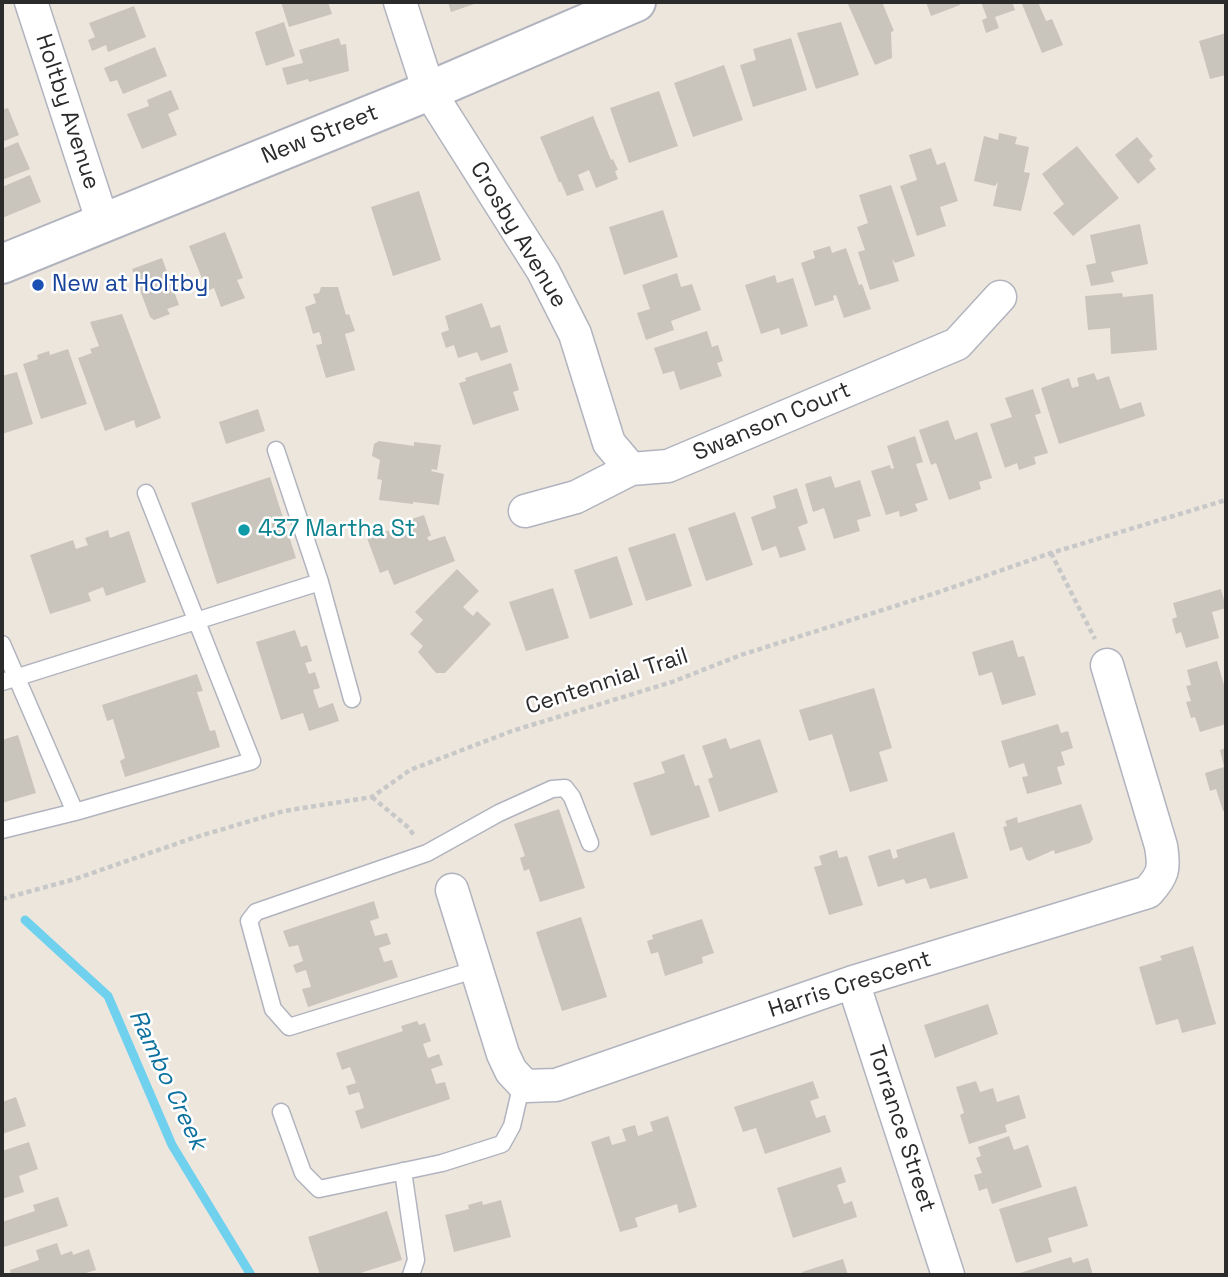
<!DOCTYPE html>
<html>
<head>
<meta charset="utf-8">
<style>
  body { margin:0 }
  #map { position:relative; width:1228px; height:1277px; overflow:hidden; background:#ede6dd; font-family:"Space Grotesk",sans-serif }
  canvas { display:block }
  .frame { position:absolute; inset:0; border:4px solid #2b2b2b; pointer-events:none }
</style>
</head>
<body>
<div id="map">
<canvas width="1228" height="1277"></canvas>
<div class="frame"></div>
</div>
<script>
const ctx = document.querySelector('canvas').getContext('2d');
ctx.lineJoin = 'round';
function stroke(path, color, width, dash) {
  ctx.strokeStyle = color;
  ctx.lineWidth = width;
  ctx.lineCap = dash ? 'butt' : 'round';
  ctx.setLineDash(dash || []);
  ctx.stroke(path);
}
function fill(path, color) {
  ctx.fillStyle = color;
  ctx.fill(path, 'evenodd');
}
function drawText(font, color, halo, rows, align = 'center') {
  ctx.font = font + ' "Space Grotesk",sans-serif';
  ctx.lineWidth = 5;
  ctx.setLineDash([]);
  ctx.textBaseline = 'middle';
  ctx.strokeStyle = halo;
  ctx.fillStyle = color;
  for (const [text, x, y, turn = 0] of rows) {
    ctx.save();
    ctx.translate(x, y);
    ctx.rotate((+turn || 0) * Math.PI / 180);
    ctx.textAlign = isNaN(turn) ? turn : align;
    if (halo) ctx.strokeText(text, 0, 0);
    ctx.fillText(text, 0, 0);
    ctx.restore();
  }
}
stroke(new Path2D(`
  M25,920L108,996L172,1145L251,1275`), '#70d1ef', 9);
fill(new Path2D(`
  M281,2H328L332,14L289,27Z
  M448,2H480L451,12Z
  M847,2H882L894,31L891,32L892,58L875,65Z
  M926,2H959L960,5L931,16Z
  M981,2H1012L1015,10L995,17L999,28L986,33L982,20L987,18Z
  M1027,2H1038L1046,21L1052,19L1063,45L1042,53L1022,4Z
  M134,6L146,37L108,52L106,45L92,51L88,40L95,37L89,23Z
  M284,22L295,56L266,66L255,32Z
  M841,22L859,75L816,89L797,33Z
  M1226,33V75L1210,79L1199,41Z
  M339,38L341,45L346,44L349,71L309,82L308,79L287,85L282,68L303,63L299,50Z
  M791,38L807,90L753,107L740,65L756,60L753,49Z
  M155,47L167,76L123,94L117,80L110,82L104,68Z
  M724,65L743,120L693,137L674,83Z
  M171,90L179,109L168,114L177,135L142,149L127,114L149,106L147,100Z
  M659,91L678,146L629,163L610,108Z
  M8,108L19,135L2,142V110Z
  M593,116L611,160L613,159L618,170L615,171L618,179L596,188L589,170L578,175L584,190L567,196L561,182H559L540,137Z
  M999,133L1017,137L1015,144L1029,147L1024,172L1030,173L1021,211L993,206L998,182L995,186L974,181L984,136L998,140Z
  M1137,137L1153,156L1149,160L1156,169L1138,184L1115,155Z
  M18,142L30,169L2,180V149Z
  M1077,146L1119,198L1073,236L1053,213L1064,204L1042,174Z
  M931,148L937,165L945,162L958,201L940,207L946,226L917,236L900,186L917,180L909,155Z
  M30,175L41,202L2,218V187Z
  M891,185L915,256L895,263L892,259L899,281L870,290L858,252L865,250L857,227L868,223L859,195Z
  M419,191L441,260L393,276L371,207Z
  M663,210L678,257L624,275L609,227Z
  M1140,224L1148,264L1111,272L1114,282L1091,286L1086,265L1096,263L1090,235Z
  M225,232L243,278L237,280L245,298L221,307L214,288L207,291L189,246Z
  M830,246L832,253L846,248L859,285L862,284L871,309L844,318L836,295L833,296L834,300L815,306L801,263L815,258L813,251Z
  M162,258L179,305L167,309L170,314L154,320L150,317L132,269Z
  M677,273L681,287L692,284L701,310L671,321L674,330L646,340L637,313L650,309L642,285Z
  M775,275L777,283L793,278L808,326L781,335L779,328L761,334L745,285Z
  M321,287H338L346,315L349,314L355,331L345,334L355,370L326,378L316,345L322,344L321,337L319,332L313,334L305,307L316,303L313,294L319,293Z
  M1122,293L1123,297L1153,294L1157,350L1111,354L1110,328L1088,330L1085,296Z
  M482,303L491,328L500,325L508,352L481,361L477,352L458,358L454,345L446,348L441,333L449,330L445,316Z
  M122,314L161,418L136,428L134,420L105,431L78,358L92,353L90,349L99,346L90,322Z
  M707,331L712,347L718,345L723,361L717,363L722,376L680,390L674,371L663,374L654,348Z
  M68,349L87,404L41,419L23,364L38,359L37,355L49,351L50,355Z
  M511,363L519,390L513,392L519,410L473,425L459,383L466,381L465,378Z
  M17,372L33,424L2,434V376Z
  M1094,373L1097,380L1109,376L1120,409L1141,402L1145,416L1059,444L1041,388L1069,378L1072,388L1079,386L1077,378Z
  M1033,389L1041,413L1035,415L1048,453L1034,457L1036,464L1019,470L1017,463L1005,468L990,424L1012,417L1005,398Z
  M258,409L265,431L226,444L219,422Z
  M948,420L955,440L977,432L992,478L979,482L981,489L949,500L936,463L931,465L919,430Z
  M915,436L923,462L916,464L928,500L915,504L918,511L900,517L899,511L886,515L871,471L890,465L891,469L894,468L887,446Z
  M379,441L414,446V442L441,445L437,470L432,469L431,471L444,474L439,505L413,502V504L379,500L382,480L377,479L380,460L372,456L374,444Z
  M831,476L835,488L860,480L871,516L857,520L860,531L834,539L824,508L813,512L805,484Z
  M270,477L296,558L217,584L191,503Z
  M797,488L808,523L798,527L806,550L780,558L776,546L762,551L751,517L776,508L773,496Z
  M735,512L753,565L706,581L688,528Z
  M424,515L431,536L427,537L429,541L445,536L455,561L394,585L388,570L380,573L367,538L393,529L394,525Z
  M108,530L110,538L129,531L146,582L106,596L103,587L88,593L91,601L50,614L30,555L73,540L76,549L88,545L85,538Z
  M675,533L692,586L646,601L628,548Z
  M617,556L633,605L590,619L574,570Z
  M457,569L479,591L463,607L473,616L477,611L491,624L445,673H436L418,652L423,646L410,634L423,620L415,612Z
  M553,588L569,638L526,651L509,602Z
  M1221,589L1226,608L1212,612L1219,638L1186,648L1181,632L1176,634L1172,619L1177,617L1173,603Z
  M295,630L301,647L307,645L312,661L305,663L309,674L315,672L320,688L313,690L319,708L333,703L339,721L309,731L303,713L281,720L256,642Z
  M1013,640L1018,657L1024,656L1036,695L1002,705L992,672L979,676L972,652Z
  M1217,661L1226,692V724L1200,732L1195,717L1191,718L1186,702L1191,701L1186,686L1191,685L1187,670Z
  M197,674L203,691L197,692L210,731L215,730L220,747L125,777L120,761L125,758L113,719L107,721L102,705Z
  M874,688L892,748L879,752L888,781L850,792L832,734L809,741L799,710Z
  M1058,724L1061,733L1068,731L1073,748L1061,752L1065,765L1057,767L1062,784L1027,794L1022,777L1028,776L1024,763L1009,768L1001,741Z
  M18,735L36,793L2,803V740Z
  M726,738L730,749L760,739L778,792L719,812L708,779L713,777L702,746Z
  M1226,748V810L1223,811L1216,789L1210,791L1205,773L1224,767L1220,750Z
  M684,754L695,786L699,785L710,817L651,836L633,783L665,773L661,762Z
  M1081,804L1093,839L1090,843L1055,854L1054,850L1029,861L1026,859L1022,847L1010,851L1003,827L1007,826L1005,821L1017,817L1018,823Z
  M559,809L585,888L540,902L529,869L524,871L520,858L525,856L514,824Z
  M954,832L968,878L930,889L926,878L906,884L904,879L878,887L868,856L890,849L893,859L898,857L896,850Z
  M837,850L839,858L847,856L863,905L829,915L814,867L822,865L819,856Z
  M374,901L379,918L370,921L375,936L387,933L391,944L379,948L384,962L392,960L398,977L308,1007L302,989L311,987L306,970L296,973L293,965L303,961L298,945L289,947L283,931Z
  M581,917L607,997L562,1011L536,932Z
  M702,919L714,953L702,957L703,963L665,976L658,952L651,954L647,941L653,939L652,935Z
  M1193,946L1216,1024L1182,1033L1178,1019L1156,1025L1139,967L1162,960L1160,956Z
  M988,1004L998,1034L935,1058L924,1025Z
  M417,1021L419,1025L425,1023L431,1041L423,1044L428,1058L439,1054L443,1065L431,1069L436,1084L445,1082L450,1099L361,1129L355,1111L364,1108L359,1092L349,1095L346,1086L356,1083L350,1067L342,1070L336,1053L403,1031L401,1026Z
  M813,1081L819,1098L810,1101L816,1118L825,1115L831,1132L765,1154L756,1128L743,1132L734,1107Z
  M976,1081L980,1092L993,1088L997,1102L1019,1095L1026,1118L1005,1125L1007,1132L969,1144L960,1115L964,1113L956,1087Z
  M16,1097L26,1126L2,1134V1102Z
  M668,1116L697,1207L679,1213L677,1204L635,1218L638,1227L620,1232L591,1142L609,1136L612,1145L626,1141L622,1129L635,1125L638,1136L653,1131L650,1122Z
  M1009,1136L1014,1150L1028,1145L1042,1187L992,1204L987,1188L979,1191L974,1175L982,1173L976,1158L981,1156L978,1147Z
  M29,1142L38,1169L19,1176L24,1192L2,1199V1151Z
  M841,1167L846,1182L837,1185L844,1204L852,1201L857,1217L793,1238L777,1188Z
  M1076,1186L1088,1226L1048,1238L1052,1252L1016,1263L999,1209Z
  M58,1197L68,1226L4,1247L2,1241V1222L35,1211L33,1205Z
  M501,1200L511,1237L454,1252L445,1215L469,1209L468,1205L482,1201L483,1205Z
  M387,1211L402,1260L354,1275H320L308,1237Z
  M57,1243L61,1255L72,1251L73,1255L89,1249L96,1270L79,1275H11L10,1270L39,1260L36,1250Z
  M1071,1257L1073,1263L1088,1258L1093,1275H1021L1020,1273Z
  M843,1259L848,1275H803L802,1272Z`), '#c9c4bc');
const service = new Path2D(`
  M276,450L320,582L352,699
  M2,644L75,812
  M2,682L320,582
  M2,830L75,812L252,761L146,493
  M477,969L289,1027L273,1009L249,921L256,912L427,853L499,813L552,789L565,788L572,797L590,843
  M281,1112L303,1173L319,1189L442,1163L502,1144L512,1126L522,1083
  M403,1171L416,1260L411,1275`);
const minor = new Path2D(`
  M31,2L103,223
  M400,2L429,91L543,271L575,334L609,443L631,469
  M525,511L576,497L631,469L668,466L957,344L1000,297
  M452,890L503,1054L511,1071L525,1086L556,1085L853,982L1148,892C1163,875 1165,869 1161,846L1107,665
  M853,982L948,1275`);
const secondary = new Path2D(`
  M2,264L429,91L636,2`);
stroke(service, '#b1b4bf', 19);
stroke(minor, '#b1b4bf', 35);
stroke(secondary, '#b1b4bf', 42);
stroke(new Path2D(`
  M1051,553L1095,639
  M372,797L409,828L415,837
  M2,899L75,879L193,838L284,811L372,797L410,770L512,731L672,682L741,655L936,593L1051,553L1226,500`), '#c8c8c8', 4.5, [5, 3.5]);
stroke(service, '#fff', 16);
stroke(minor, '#fff', 32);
stroke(secondary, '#fff', 38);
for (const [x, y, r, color] of [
  [38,285,7,"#1a4fb4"],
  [244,530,7,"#0f9aa8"]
]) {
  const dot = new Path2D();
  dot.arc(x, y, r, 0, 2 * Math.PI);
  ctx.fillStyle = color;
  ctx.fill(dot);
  stroke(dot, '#fff', 2.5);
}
drawText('23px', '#2b2b2b', '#fff', [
  ["Holtby Avenue",67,112,72],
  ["New Street",320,135,-22],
  ["Crosby Avenue",518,235,59],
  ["Swanson Court",772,422,-23],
  ["Centennial Trail",607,682,-18],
  ["Harris Crescent",850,985,-18],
  ["Torrance Street",901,1129,72]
]);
drawText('23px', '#164399', '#fff', [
  ["New at Holtby",52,285]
], 'left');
drawText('23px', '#0d838f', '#fff', [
  ["437 Martha St",258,530]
], 'left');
drawText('italic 24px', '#0d709e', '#fff', [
  ["Rambo Creek",167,1080,65]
]);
</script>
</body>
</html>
